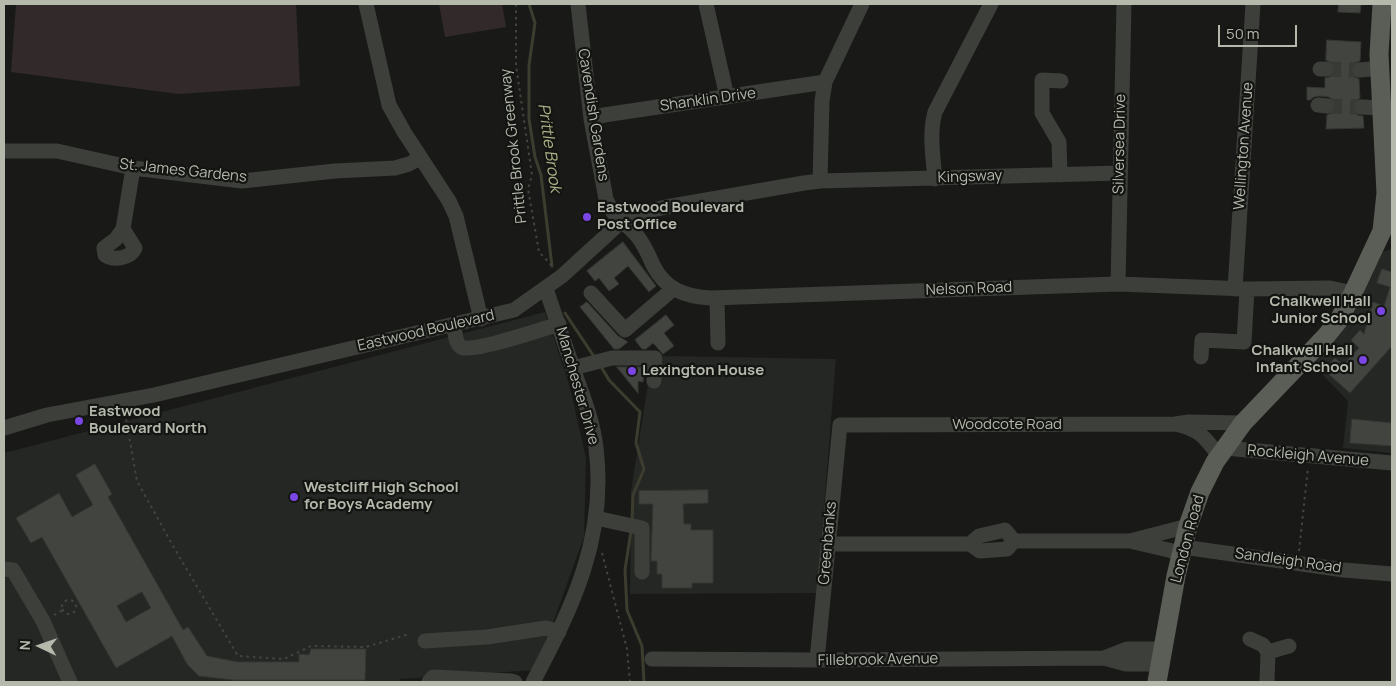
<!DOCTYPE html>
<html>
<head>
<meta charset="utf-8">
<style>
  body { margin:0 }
  #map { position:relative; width:1396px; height:686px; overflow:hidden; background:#191a18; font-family:Manrope,sans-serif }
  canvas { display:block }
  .frame { position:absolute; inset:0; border:5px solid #b4b9ac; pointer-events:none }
  .north { position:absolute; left:15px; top:621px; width:50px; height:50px; -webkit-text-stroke:4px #141513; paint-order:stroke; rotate:273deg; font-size:14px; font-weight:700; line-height:20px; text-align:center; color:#b4b9ac }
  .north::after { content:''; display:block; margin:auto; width:18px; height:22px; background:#b4b9ac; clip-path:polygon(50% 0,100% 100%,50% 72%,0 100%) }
  .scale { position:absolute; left:1218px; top:25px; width:79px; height:22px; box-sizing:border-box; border:2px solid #b4b9ac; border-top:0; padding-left:6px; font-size:15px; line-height:18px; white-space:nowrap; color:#b4b9ac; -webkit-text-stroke:4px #141513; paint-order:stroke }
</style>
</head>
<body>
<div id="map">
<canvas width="1396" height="686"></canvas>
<div class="frame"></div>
<div class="north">N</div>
<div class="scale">50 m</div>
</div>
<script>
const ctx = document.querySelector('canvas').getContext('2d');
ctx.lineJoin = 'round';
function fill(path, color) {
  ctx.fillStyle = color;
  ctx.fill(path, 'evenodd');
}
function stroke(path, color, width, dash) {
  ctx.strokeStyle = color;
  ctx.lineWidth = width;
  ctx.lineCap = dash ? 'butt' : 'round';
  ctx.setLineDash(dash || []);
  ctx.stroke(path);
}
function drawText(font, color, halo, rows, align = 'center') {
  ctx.font = font + ' Manrope,sans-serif';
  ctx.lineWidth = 4.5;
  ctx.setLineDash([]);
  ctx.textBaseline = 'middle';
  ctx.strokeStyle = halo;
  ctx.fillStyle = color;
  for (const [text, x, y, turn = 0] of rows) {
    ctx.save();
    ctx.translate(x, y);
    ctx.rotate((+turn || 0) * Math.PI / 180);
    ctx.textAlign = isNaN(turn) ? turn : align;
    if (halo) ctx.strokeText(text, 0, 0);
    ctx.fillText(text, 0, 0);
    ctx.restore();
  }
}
fill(new Path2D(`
  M1392,249V453L1343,448L1348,401L1312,364L1347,325L1357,307L1383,252Z
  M545,312L569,384L586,458L584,537L536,670L400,679V682H4V453Z
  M663,356L836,359L817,593L630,594L631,491L648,384L661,385Z`), '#252724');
fill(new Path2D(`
  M16,4H296L300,86L178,94L11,72Z
  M439,4H502L506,27L445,37Z`), '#32292b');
stroke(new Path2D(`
  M529,4L535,23L529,65V119L535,157L541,175L552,266
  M565,313L595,358
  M600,365L609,380L640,412L636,443L644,469L633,495L632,520
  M631,531L625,570L627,610L642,646L644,682`), '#3c3d2f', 3);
const building = new Path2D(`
  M1339,4H1361L1360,13L1338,12Z
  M1327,40L1361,42L1360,61L1354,63L1351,70L1353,76L1359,79L1360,98L1354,102L1353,107L1357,115L1363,116L1364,128L1326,129L1327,115L1335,111L1336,107L1335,102L1329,97L1319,96L1314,97L1310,100H1307V87L1325,88V78L1330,77L1334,73V64L1326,60Z
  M623,242L656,286L649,292L628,266L614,278L619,284L609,291L599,278L595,281L587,271Z
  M1382,269L1392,272V346L1350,393L1324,370L1335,358L1343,365L1359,348L1351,340L1360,330L1364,334L1373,302L1384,306L1390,287L1377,283Z
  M587,302L618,336L628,342L619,349H614L580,307Z
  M666,315L674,325L664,333L674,346L663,354L653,343L646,349H642L635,340Z
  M617,367H644L643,382L638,381V393Z
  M1352,419L1392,423V446L1350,443Z
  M95,464L112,494L108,497L183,630L188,627L207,656L238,662H299V654L309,655L311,649H366L365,680H234L199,676L187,664L172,636L116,668L42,537L31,543L16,518L59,493L72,517L93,505L76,475ZM142,592L151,608L126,622L117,606Z
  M708,490V503L683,504L684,524H691V530H713V583H692V588H662V574H657V561H651L653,504H639V491Z`);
fill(building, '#424440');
stroke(building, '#343632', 1);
stroke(new Path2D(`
  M1326,69L1360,70
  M1327,106L1362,107`), '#383a36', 15, [15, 8]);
stroke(new Path2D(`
  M516,4V65L532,175L528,189L539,252L554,268
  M125,413L137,481L173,546L238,656L284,659L311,646L366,647L409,634
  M1299,551L1308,468
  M602,553L627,649L630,682
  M62 607a7 7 0 1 1 14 0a7 7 0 1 1-14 0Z
  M54,615L63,610`), '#434640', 2, [2.5, 4]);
stroke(new Path2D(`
  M366,4L389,105L404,132L449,201L456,216L481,319
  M578,4L591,119L606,199C615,221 625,221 638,237C645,246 649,256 653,265C665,289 685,297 711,298L1118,284L1247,289L1330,288L1353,293
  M706,4L727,97
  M1320,69H1326
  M1360,70L1380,68
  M1318,105L1327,106
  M1362,107L1382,108
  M591,119L604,115L825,82
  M4,151H57L133,168L242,181L335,171L395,168L409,164L420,158
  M1060,175L1059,142L1042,113V80L1061,81
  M935,179C933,157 929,133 935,112L991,4
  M820,181L822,101L825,82L862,4
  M123,229L135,248C131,258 114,261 105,255L104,248L116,239L123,229L133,168
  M1118,284L1124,4
  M1235,289L1253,4
  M591,293L625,330L673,289
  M717,298L718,343
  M454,325C455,332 455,343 461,347C469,354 546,328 559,324
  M1201,357L1202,340L1244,342L1247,289
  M573,368L612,358H655L654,381
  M4,428L47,415L154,395L514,310L562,276L621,222L644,212L666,207L804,183L820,181L1120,173
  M1225,448L1392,463
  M1219,456C1205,437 1199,429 1175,424L1189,422L1243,423
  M596,518L642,528V572
  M1014,541L1005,530L979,536L970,544L980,551L1007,549L1014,541H1130
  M828,544H970
  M1183,547L1344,570L1392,574
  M1181,553L1130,541L1188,526
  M4,569L13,570L43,621L70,682
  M1250,639L1263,645L1268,652
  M425,641L487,637L546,628L559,632
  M652,659L817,660L1104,658
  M817,660L840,425L1175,424
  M1160,664H1126L1104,658L1127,649H1163
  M429,682L433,677L511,681L515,682
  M533,682C573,606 607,537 596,448C593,420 582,394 573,368C564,341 555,315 546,289
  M1267,682L1268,652L1289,646`), '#3c3f3a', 15);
stroke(new Path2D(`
  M1157,682L1176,576L1188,526L1200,492L1215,462L1243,423L1326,336L1339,320L1353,293L1382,231L1386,193L1379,54L1382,4`), '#5a5e56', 19);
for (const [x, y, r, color] of [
  [587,217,5,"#7b47e4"],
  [1381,311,5,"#7b47e4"],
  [1363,360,5,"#7b47e4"],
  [632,371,5,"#7b47e4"],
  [79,421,5,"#7b47e4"],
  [294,497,5,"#7b47e4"]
]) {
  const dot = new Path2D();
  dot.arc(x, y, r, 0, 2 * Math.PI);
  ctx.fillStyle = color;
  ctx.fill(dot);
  stroke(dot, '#141513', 2);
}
drawText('15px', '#b4b9ac', '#141513', [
  ["Shanklin Drive",708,100,-8],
  ["Cavendish Gardens",593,115,81],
  ["Silversea Drive",1120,144,-89],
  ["Prittle Brook Greenway",514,146,-96],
  ["Wellington Avenue",1244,146,-86],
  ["St. James Gardens",183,171,6],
  ["Kingsway",970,177,-2],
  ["Nelson Road",969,289,-2],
  ["Eastwood Boulevard",426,331,-13],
  ["Manchester Drive",577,386,74],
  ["Woodcote Road",1007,425],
  ["Rockleigh Avenue",1308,456,5],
  ["London Road",1188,539,-75],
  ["Greenbanks",828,543,-85],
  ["Sandleigh Road",1288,561,8],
  ["Fillebrook Avenue",878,660,-1]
]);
drawText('bold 15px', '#b4b9ac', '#141513', [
  ["Eastwood Boulevard",597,208],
  ["Post Office",597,225],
  ["Chalkwell Hall",1371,302,"right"],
  ["Junior School",1371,319,"right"],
  ["Chalkwell Hall",1353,351,"right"],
  ["Infant School",1353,368,"right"],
  ["Lexington House",642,371],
  ["Eastwood",89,412],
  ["Boulevard North",89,429],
  ["Westcliff High School",304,488],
  ["for Boys Academy",304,505]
], 'left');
drawText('italic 16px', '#abb186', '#141513', [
  ["Prittle Brook",549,148,82]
]);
</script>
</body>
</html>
